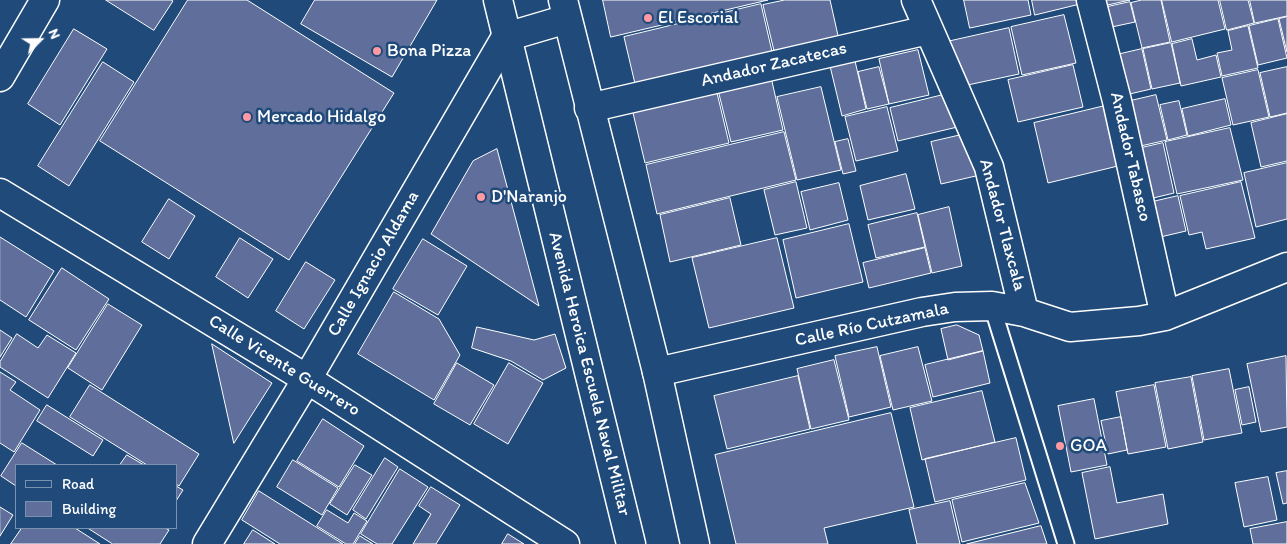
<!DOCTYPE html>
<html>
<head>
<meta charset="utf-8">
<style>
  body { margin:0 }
  #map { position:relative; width:1287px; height:544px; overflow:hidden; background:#1f4a7a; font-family:Itim,sans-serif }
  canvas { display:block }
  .legend { position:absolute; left:15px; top:464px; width:162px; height:65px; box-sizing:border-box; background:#1f4a7a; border:1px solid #7992af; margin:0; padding:6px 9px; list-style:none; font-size:15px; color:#fff }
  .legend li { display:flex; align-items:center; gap:10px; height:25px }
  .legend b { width:25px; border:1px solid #7992af }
  .north { position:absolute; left:15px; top:15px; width:50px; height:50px; -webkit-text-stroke:4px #1f4a7a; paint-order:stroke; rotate:67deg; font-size:14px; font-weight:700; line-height:20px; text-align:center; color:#fff }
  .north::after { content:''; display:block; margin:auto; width:18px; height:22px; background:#fff; clip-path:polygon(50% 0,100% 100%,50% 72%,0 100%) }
</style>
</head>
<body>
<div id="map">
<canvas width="1287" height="544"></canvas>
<ul class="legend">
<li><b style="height:6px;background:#1f4a7a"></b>Road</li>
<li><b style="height:14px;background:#5f6e9b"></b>Building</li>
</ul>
<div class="north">N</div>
</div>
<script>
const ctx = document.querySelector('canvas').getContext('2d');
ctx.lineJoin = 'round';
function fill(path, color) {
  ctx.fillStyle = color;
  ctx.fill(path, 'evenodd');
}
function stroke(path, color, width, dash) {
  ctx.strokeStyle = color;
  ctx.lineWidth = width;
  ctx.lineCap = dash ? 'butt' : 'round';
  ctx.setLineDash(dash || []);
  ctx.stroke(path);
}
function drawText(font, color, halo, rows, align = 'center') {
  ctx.font = font + ' Itim,sans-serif';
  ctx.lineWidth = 5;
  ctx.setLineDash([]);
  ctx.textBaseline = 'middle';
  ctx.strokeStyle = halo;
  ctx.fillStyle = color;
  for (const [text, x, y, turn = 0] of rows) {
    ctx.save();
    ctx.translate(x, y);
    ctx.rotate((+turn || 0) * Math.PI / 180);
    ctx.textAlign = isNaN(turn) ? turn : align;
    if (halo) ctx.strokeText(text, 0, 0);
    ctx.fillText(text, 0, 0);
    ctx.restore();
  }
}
const building = new Path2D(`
  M106,0H171L173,1L154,30Z
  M188,0H247L394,93L289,260L100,141Z
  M315,0H437L392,77L301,24Z
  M603,0H768L611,37Z
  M785,0H830L839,40L775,55L763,5Z
  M964,0H1028L1031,15L970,28Z
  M1032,0H1079L1080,4L1035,15Z
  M1101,0H1130L1103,6Z
  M1142,0H1161L1170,42L1142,48L1131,3Z
  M1162,0H1218L1225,29L1172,42Z
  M1220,0H1248L1254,23L1227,30Z
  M1250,0H1287V16L1255,23Z
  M1130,2L1135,22L1107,28L1103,8Z
  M761,4L773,56L636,88L624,37Z
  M1064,15L1076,63L1022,75L1011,27Z
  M1287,17V52L1279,19Z
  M1278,19L1287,58L1258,65L1249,26Z
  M1248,26L1258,68L1222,76L1217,53L1232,50L1228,31Z
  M1009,28L1019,74L963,86L942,43Z
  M74,29L107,49L60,125L28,104Z
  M1192,39L1197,60L1216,55L1221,77L1181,86L1172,44Z
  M1171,43L1180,83L1152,89L1143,49Z
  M1142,49L1151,89L1121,96L1112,56Z
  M918,50L929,95L889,104L879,59Z
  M855,61L866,109L842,116L830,66Z
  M103,62L134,82L69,186L38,166Z
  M1073,65L1083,107L1018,122L1008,80Z
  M879,67L889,104L867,109L858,72Z
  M1287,67V113L1270,117L1260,73Z
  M1258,70L1269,117L1233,125L1222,78Z
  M771,77L783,130L731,142L718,90Z
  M821,87L841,170L797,180L777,97Z
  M717,93L729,143L645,163L633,113Z
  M947,94L966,125L898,141L890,108Z
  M1156,95L1167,140L1132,148L1122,103Z
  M1225,99L1231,125L1188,136L1182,109Z
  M1179,101L1187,135L1168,140L1160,105Z
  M1109,105L1122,165L1048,183L1034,123Z
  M887,107L898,151L856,161L845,117Z
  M1287,114V161L1261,167L1251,123Z
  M1230,128L1243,180L1177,194L1165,142Z
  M784,132L796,180L657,214L646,165Z
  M970,133L980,175L941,184L931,142Z
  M848,139L856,171L843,174L835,142Z
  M1163,143L1174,193L1145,200L1133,150Z
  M497,149L539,306L431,234L473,161Z
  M1287,163V219L1256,227L1244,173Z
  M906,174L915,209L868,220L860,186Z
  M796,182L807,228L775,235L764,190Z
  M1241,182L1255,238L1206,249L1202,232L1189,235L1180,196Z
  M839,183L848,220L810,230L801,192Z
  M1178,196L1186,231L1156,238L1148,203Z
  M730,198L741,245L670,262L660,215Z
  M169,199L195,216L169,259L142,242Z
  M949,207L962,266L932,273L918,215Z
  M917,213L925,247L876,258L868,225Z
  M849,224L863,282L796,298L783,240Z
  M0,237L54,271L26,317L0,300Z
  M240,238L273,259L248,298L216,277Z
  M777,238L794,308L709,328L692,258Z
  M423,239L467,266L438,315L393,289Z
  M925,248L931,273L869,288L863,263Z
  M306,262L335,280L304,329L276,311Z
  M62,268L109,299L76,350L29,320Z
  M394,292L439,319L460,355L434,400L358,354Z
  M108,304L142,325L102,390L68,368Z
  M957,325L979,335L983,351L948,360L941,329Z
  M477,327L534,340L555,334L566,368L543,380L511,361L472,348Z
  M0,330L12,338L0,357Z
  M17,334L38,348L47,335L76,353L48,398L0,367V362Z
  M212,344L272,383L234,443Z
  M877,347L891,407L849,417L835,356Z
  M918,347L932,401L893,410L880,356Z
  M983,351L990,383L933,397L925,365Z
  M1286,356L1287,427L1261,432L1247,364Z
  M834,360L849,420L811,429L797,369Z
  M457,363L494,385L470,425L434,404Z
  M509,363L543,383L508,444L474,424Z
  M1229,369L1242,433L1204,440L1192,376Z
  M0,372L16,382L10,390L40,410L14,452L0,443Z
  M798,376L810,429L727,449L714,396Z
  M1191,377L1203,442L1168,449L1155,383Z
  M90,385L199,454L179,486L176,484V465H147L70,417Z
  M1154,385L1166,447L1128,454L1116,392Z
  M1249,387L1256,422L1242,425L1235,390Z
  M982,391L995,442L922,460L910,408Z
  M1094,399L1107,465L1071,472L1058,406Z
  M47,405L103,440L93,456L37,421Z
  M891,413L914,507L824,528L828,544H736L715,455Z
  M1121,417L1127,450L1108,454L1101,421Z
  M323,419L364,446L339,487L297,461Z
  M1016,438L1026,480L935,502L925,459Z
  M22,443L57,465H16V486L1,476Z
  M127,455L144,465H120Z
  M385,458L398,467L366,519L353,510Z
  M293,460L338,488L322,515L277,487Z
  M355,465L372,475L347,515L330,504Z
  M1110,467L1117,503L1163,494L1168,524L1095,539L1082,473Z
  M400,469L428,487L392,544H377L361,534Z
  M1287,471V503L1283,504L1276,473Z
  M1268,477L1277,520L1244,527L1235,483Z
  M1025,483L1039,523L962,542L952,500Z
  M176,486L183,490L176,501Z
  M431,487L460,505L436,544H413L431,514L419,506Z
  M259,491L343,544H280L242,520Z
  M950,501L960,544H917L909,510Z
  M0,507L13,515L0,536Z
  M327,510L348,523L354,513L367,521L353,544H346L317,526Z
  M1287,522V544H1253L1250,529Z
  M1041,526L1047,544H967Z
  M22,528H75L100,544H11Z
  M88,528H165L169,530L160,544H113Z
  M253,530L275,544H244Z
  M508,534L524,544H502Z
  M360,536L373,544H355Z`);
fill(building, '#5f6e9b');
stroke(building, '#fff', 1);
const service = new Path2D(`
  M992,306L1066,544`);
const minor = new Path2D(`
  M916,0L989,167L1024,312
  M1091,0L1117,101L1165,316
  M0,77L45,0
  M589,108L928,30
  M0,193L307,379L565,544
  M657,372L922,312L955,307L992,306L1024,312L1070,327L1139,321L1165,316L1287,267
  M207,544L307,379L506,37L567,19`);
const tertiary = new Path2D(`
  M498,0L631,544
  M563,0L657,372L695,544`);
stroke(service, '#fff', 19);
stroke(minor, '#fff', 31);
stroke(tertiary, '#fff', 31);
stroke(service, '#1f4a7a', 15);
stroke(minor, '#1f4a7a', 28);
stroke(tertiary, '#1f4a7a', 28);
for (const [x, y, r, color] of [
  [648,18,5,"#ff9aa2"],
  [377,51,5,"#ff9aa2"],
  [247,117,5,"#ff9aa2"],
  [481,197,5,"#ff9aa2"],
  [1060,446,5,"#ff9aa2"]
]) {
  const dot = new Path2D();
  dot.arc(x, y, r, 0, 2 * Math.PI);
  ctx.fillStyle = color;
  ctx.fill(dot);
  stroke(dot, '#1f4a7a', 2);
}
drawText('18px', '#fff', '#1f4a7a', [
  ["El Escorial",658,18],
  ["Bona Pizza",387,51],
  ["Mercado Hidalgo",257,117],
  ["D'Naranjo",491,197],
  ["GOA",1070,446]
], 'left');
drawText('18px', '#fff', '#1f4a7a', [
  ["Andador Zacatecas",774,65,-13],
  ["Andador Tabasco",1130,157,77],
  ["Andador Tlaxcala",1002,225,75],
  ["Calle Ignacio Aldama",374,264,-60],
  ["Calle Río Cutzamala",872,325,-12],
  ["Calle Vicente Guerrero",284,366,32],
  ["Avenida Heroica Escuela Naval Militar",589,374,76]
]);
</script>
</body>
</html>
